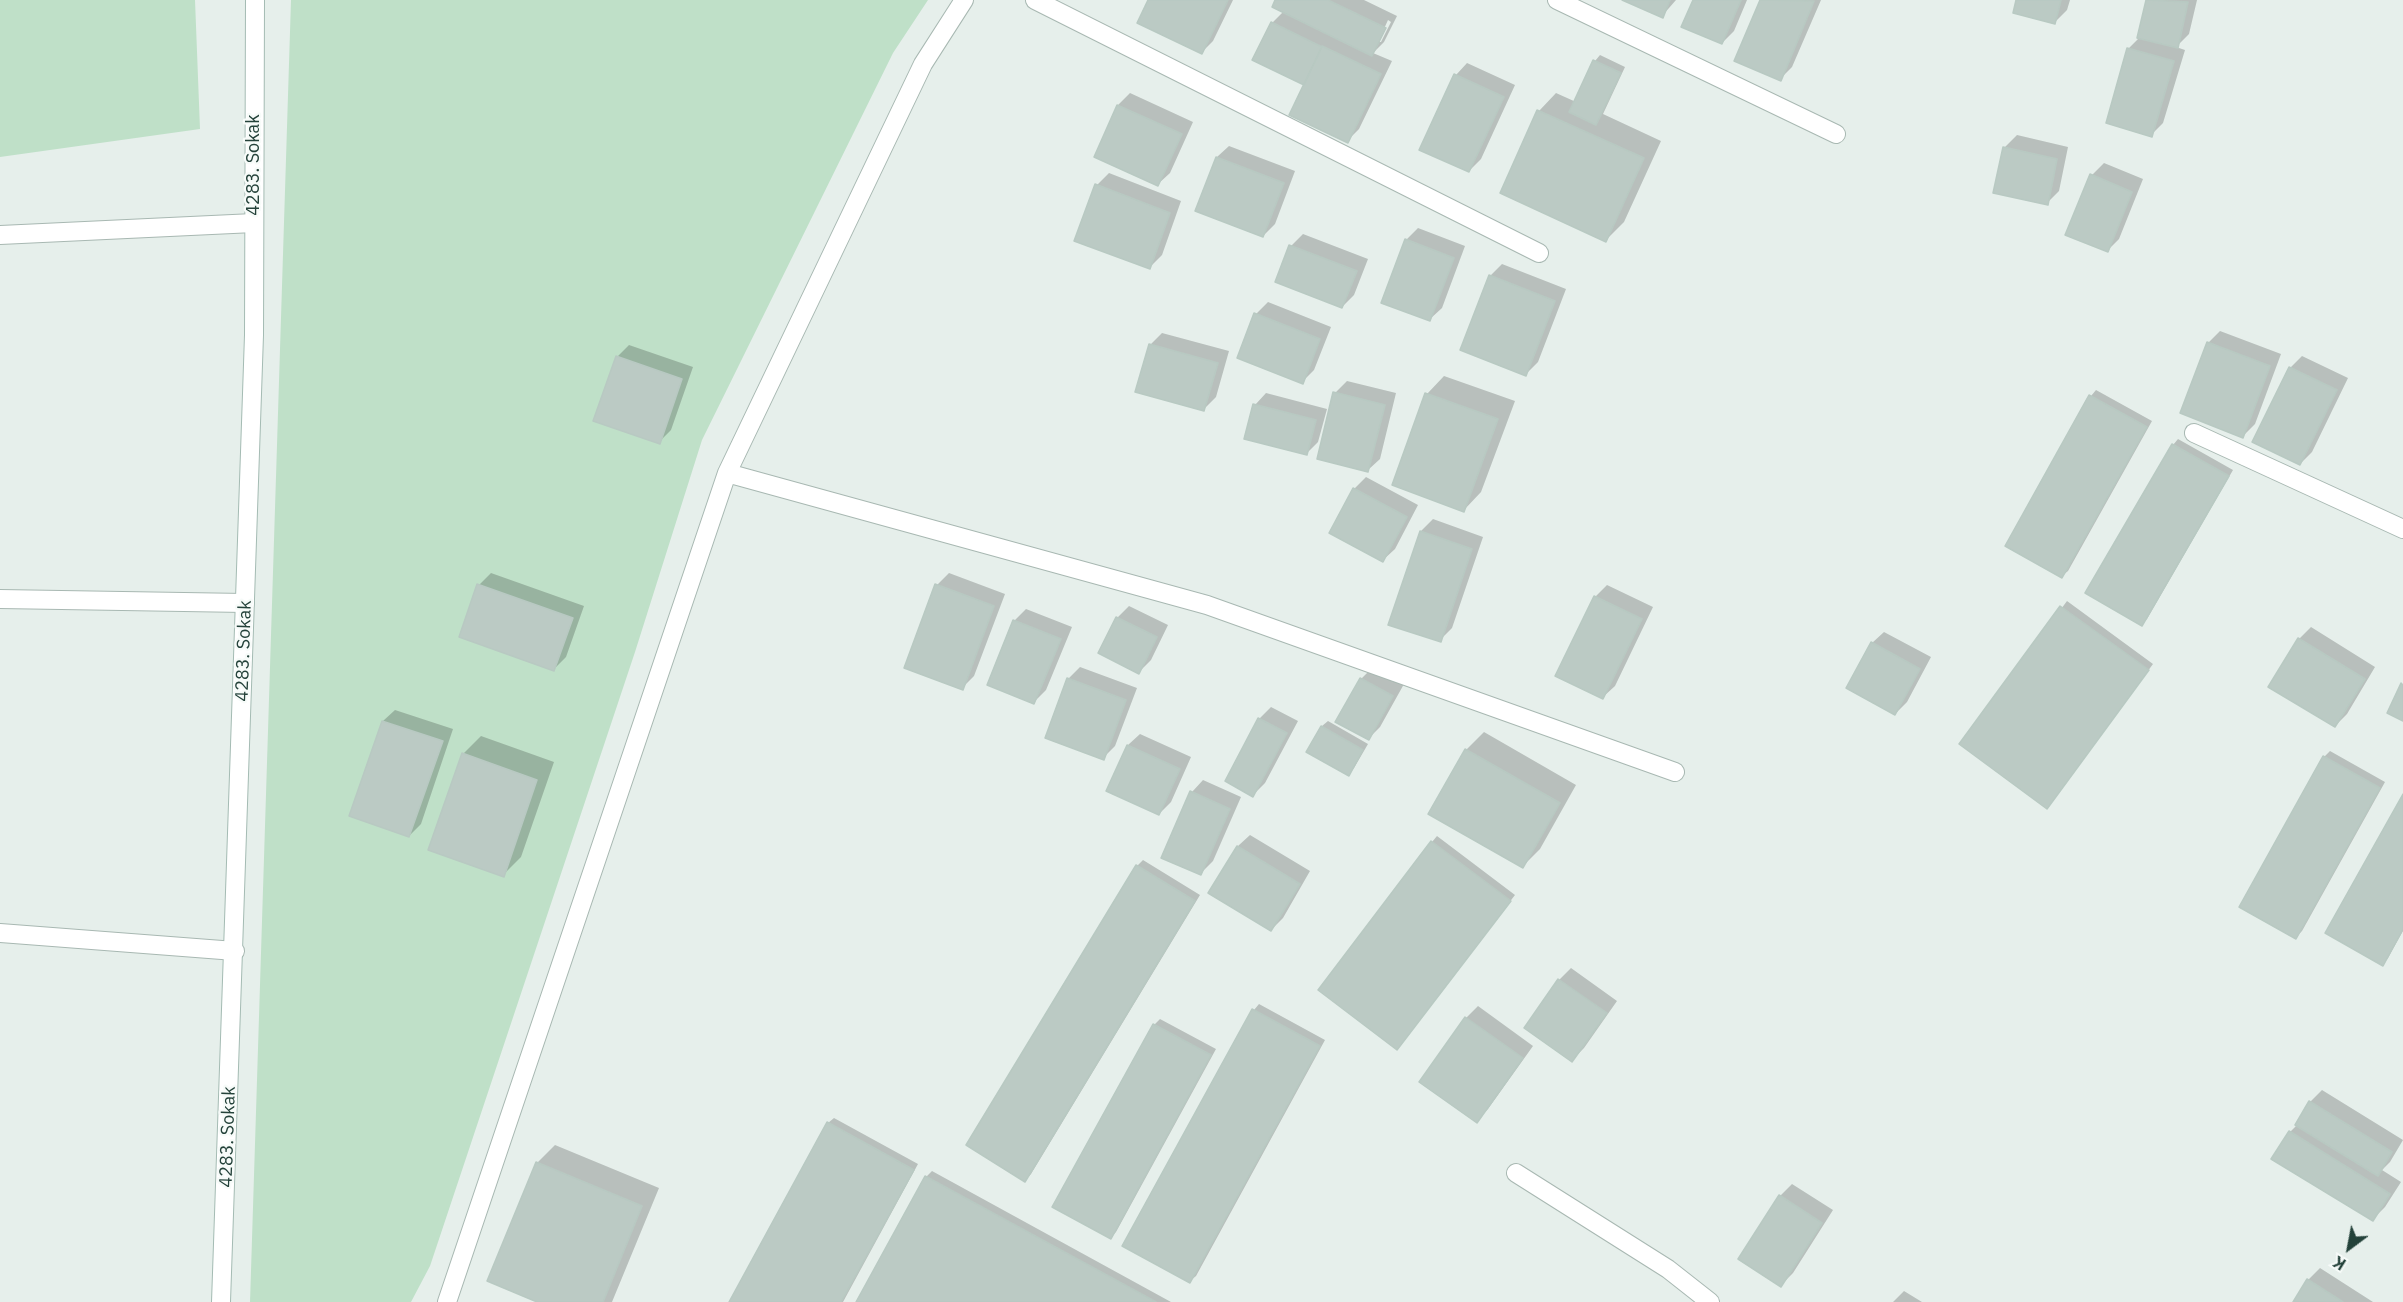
<!DOCTYPE html>
<html>
<head>
<meta charset="utf-8">
<style>
  body { margin:0 }
  #map { position:relative; width:2403px; height:1302px; overflow:hidden; background:#e6efeb; font-family:"IBM Plex Sans",sans-serif }
  canvas { display:block }
  .north { position:absolute; left:2319px; top:1218px; width:60px; height:60px; -webkit-text-stroke:4px #f7fbf9; paint-order:stroke; rotate:212deg; font-size:16px; font-weight:700; line-height:24px; text-align:center; color:#24423a }
  .north::after { content:''; display:block; margin:auto; width:21px; height:27px; background:#24423a; clip-path:polygon(50% 0,100% 100%,50% 72%,0 100%) }
</style>
</head>
<body>
<div id="map">
<canvas width="2403" height="1302"></canvas>
<div class="north">K</div>
</div>
<script>
const ctx = document.querySelector('canvas').getContext('2d');
ctx.lineJoin = 'round';
function fill(path, color) {
  ctx.fillStyle = color;
  ctx.fill(path, 'evenodd');
}
function stroke(path, color, width, dash) {
  ctx.strokeStyle = color;
  ctx.lineWidth = width;
  ctx.lineCap = dash ? 'butt' : 'round';
  ctx.setLineDash(dash || []);
  ctx.stroke(path);
}
function drawText(font, color, halo, rows, align = 'center') {
  ctx.font = font + ' "IBM Plex Sans",sans-serif';
  ctx.lineWidth = 4.5;
  ctx.setLineDash([]);
  ctx.textBaseline = 'middle';
  ctx.strokeStyle = halo;
  ctx.fillStyle = color;
  for (const [text, x, y, turn = 0] of rows) {
    ctx.save();
    ctx.translate(x, y);
    ctx.rotate((+turn || 0) * Math.PI / 180);
    ctx.textAlign = isNaN(turn) ? turn : align;
    if (halo) ctx.strokeText(text, 0, 0);
    ctx.fillText(text, 0, 0);
    ctx.restore();
  }
}
fill(new Path2D(`
  M0,0H195L200,129L0,157Z
  M291,0H928L893,53L702,440L635,652L430,1266L411,1302H250Z`), '#bfe0c8');
fill(new Path2D(`
  M1150,0H1233L1213,41L1201,53Z
  M1276,0H1364L1397,16L1384,42L1373,53L1392,61L1359,129L1347,141L1306,84L1272,23L1284,11ZM1388,20L1391,22L1381,42H1378Z
  M1624,0H1676L1662,16Z
  M1695,0H1747L1734,31L1722,43Z
  M1761,0H1821L1792,67L1780,79L1736,60Z
  M2018,0H2070L2067,10L2055,22Z
  M2147,0H2197L2189,34L2176,47L2185,50L2163,123L2151,135L2128,49L2138,39Z
  M1600,55L1625,67L1603,114L1661,141L1624,222L1606,240L1502,192L1539,111L1556,93L1576,102L1595,61Z
  M1467,63L1515,85L1481,159L1469,171L1456,75Z
  M1130,93L1193,122L1170,173L1158,184L1096,156L1118,105Z
  M2017,135L2068,147L2059,191L2047,203L2005,147Z
  M1229,146L1295,171L1275,224L1263,236L1217,157Z
  M2104,163L2143,179L2119,239L2107,251L2067,234L2092,175Z
  M1109,173L1181,201L1162,255L1150,267L1097,185Z
  M1418,228L1465,246L1442,308L1430,319L1406,240Z
  M1303,234L1368,259L1354,295L1342,307L1291,246Z
  M1502,264L1566,289L1538,362L1526,374L1490,276Z
  M1268,302L1331,327L1314,370L1302,382L1239,357L1256,314Z
  M2220,331L2281,354L2255,424L2243,436L2208,343Z
  M1162,333L1229,351L1216,397L1204,409L1150,345Z
  M629,345L693,367L671,430L659,442L617,357Z
  M2302,356L2348,378L2312,452L2300,464L2254,441L2290,368Z
  M1444,376L1515,401L1481,492L1464,510L1427,394Z
  M1347,381L1396,393L1380,459L1368,470L1335,393Z
  M2096,390L2152,421L2068,571L2062,576L2007,546L2091,396Z
  M1266,393L1327,409L1318,442L1306,454L1255,405Z
  M2178,439L2233,470L2147,619L2142,624L2173,445Z
  M1366,477L1418,505L1395,549L1383,560L1354,489Z
  M1433,519L1483,537L1452,628L1440,640L1421,531Z
  M491,573L584,606L566,657L554,669L479,585Z
  M949,573L1005,594L974,676L962,688L906,667L937,585Z
  M1607,585L1653,607L1615,686L1603,697L1595,597Z
  M2067,601L2153,664L2047,808L1961,744Z
  M1129,606L1168,625L1151,660L1139,672L1117,618Z
  M1026,609L1072,627L1046,690L1034,702L1014,621Z
  M2311,627L2375,667L2347,714L2335,726L2299,639Z
  M1884,632L1931,657L1907,702L1895,714L1872,643Z
  M1080,667L1137,688L1115,746L1103,758L1068,679Z
  M1373,667L1404,684L1380,727L1368,739L1361,679Z
  M1271,707L1298,721L1265,783L1253,795L1259,719Z
  M395,710L453,729L421,824L409,836L351,815L383,721Z
  M1328,721L1368,744L1354,768L1349,774L1308,752L1322,726Z
  M1484,732L1576,785L1540,849L1523,866L1466,750Z
  M1140,734L1191,757L1171,802L1159,814L1108,790L1128,745Z
  M481,736L554,762L521,857L503,875L463,754Z
  M2330,751L2385,782L2302,931L2296,937L2324,757Z
  M1203,780L1241,797L1213,861L1201,873L1192,792Z
  M2403,797V931L2388,958L2383,964Z
  M1250,835L1310,871L1283,918L1271,930L1210,892L1238,846Z
  M1437,836L1515,895L1397,1048L1432,842Z
  M1143,860L1200,895L1031,1174L1025,1180L1137,866Z
  M1571,968L1617,1001L1584,1048L1572,1060L1559,980Z
  M1259,1004L1325,1040L1196,1276L1190,1281L1124,1245L1254,1010Z
  M1478,1006L1533,1046L1488,1109L1476,1121L1466,1018Z
  M1160,1019L1216,1049L1116,1232L1111,1237L1054,1207L1154,1025Z
  M2322,1090L2403,1140L2390,1162L2382,1170L2401,1182L2385,1207L2373,1219L2290,1132L2296,1126L2310,1102Z
  M834,1118L918,1164L843,1302H730L828,1123Z
  M555,1145L659,1188L612,1302H541L537,1163Z
  M932,1171L1171,1302H858L926,1177Z
  M1792,1184L1833,1210L1793,1273L1781,1285L1780,1196Z
  M2320,1268L2373,1302H2294L2308,1280Z
  M1904,1291L1922,1302H1893Z`), '#0003');
const building = new Path2D(`
  M1148,0H1228L1202,54L1137,23Z
  M1275,0H1328L1386,28L1372,56L1272,7Z
  M1622,0H1670L1663,18Z
  M1693,0H1741L1722,44L1681,27Z
  M1760,0L1814,1L1781,81L1734,61Z
  M2016,0H2061L2055,24L2013,13Z
  M2146,0L2188,2L2178,48L2137,38Z
  M1271,22L1322,47L1304,85L1252,60Z
  M1322,46L1381,74L1348,143L1289,115Z
  M2127,48L2174,61L2152,137L2106,123Z
  M1593,60L1621,73L1596,125L1569,112Z
  M1454,74L1504,97L1469,172L1419,150Z
  M1117,105L1182,134L1158,186L1094,157Z
  M1537,110L1644,158L1606,242L1500,193Z
  M2003,147L2057,159L2048,205L1993,193Z
  M1216,157L1284,183L1263,237L1195,211Z
  M2090,174L2132,192L2108,252L2065,235Z
  M1095,184L1170,213L1150,269L1074,241Z
  M1405,239L1454,258L1430,321L1381,303Z
  M1289,245L1357,271L1342,308L1275,282Z
  M1489,275L1555,301L1526,376L1460,350Z
  M1254,313L1320,339L1303,384L1237,358Z
  M2207,342L2270,366L2243,438L2180,413Z
  M1149,344L1218,363L1204,411L1135,392Z
  M616,356L682,379L660,444L593,421Z
  M2289,367L2337,390L2300,465L2252,442Z
  M1333,392L1385,405L1368,472L1317,459Z
  M1425,393L1498,419L1464,512L1392,485Z
  M2089,395L2147,427L2062,578L2005,546Z
  M1253,404L1316,420L1307,455L1244,439Z
  M2172,444L2229,476L2142,626L2085,593Z
  M1353,488L1407,517L1383,562L1329,533Z
  M1420,531L1472,549L1441,642L1388,625Z
  M477,584L573,618L554,671L459,637Z
  M935,584L994,606L963,690L904,668Z
  M1594,596L1642,619L1603,699L1555,676Z
  M2060,606L2149,670L2047,809L1959,744Z
  M1116,617L1157,637L1139,674L1098,653Z
  M1013,620L1061,639L1034,704L987,685Z
  M2298,638L2365,679L2335,727L2268,687Z
  M1871,642L1920,669L1895,715L1846,688Z
  M1067,678L1126,700L1104,760L1045,738Z
  M1360,678L1393,696L1369,740L1335,722Z
  M2401,683L2403,685V721L2387,713Z
  M1258,718L1287,733L1253,797L1225,781Z
  M382,721L443,741L409,837L349,816Z
  M1321,726L1363,750L1349,776L1306,752Z
  M1127,745L1180,769L1159,815L1106,791Z
  M1465,749L1560,803L1523,868L1428,814Z
  M462,753L537,780L504,877L428,850Z
  M2323,756L2380,788L2296,939L2239,907Z
  M1190,791L1230,809L1201,875L1161,858Z
  M2403,794V929L2383,966L2325,933Z
  M1431,841L1511,901L1397,1050L1318,990Z
  M1237,846L1300,884L1271,931L1208,893Z
  M1136,865L1195,901L1025,1182L966,1145Z
  M1558,979L1607,1013L1572,1062L1524,1028Z
  M1252,1009L1320,1046L1190,1283L1122,1246Z
  M1465,1017L1523,1058L1477,1123L1419,1082Z
  M1153,1024L1211,1055L1111,1239L1052,1207Z
  M2309,1101L2392,1152L2378,1176L2295,1125Z
  M827,1122L914,1170L841,1302H729Z
  M2289,1131L2390,1194L2373,1221L2271,1159Z
  M536,1162L642,1206L603,1302H537L487,1281Z
  M925,1176L1156,1302H856Z
  M1779,1195L1822,1223L1781,1287L1738,1259Z
  M2307,1279L2343,1302H2293Z`);
fill(building, '#bbcac4');
stroke(building, '#b8c9c2', 1.5);
const street = new Path2D(`
  M1035,0L1539,253
  M1557,0L1836,134
  M0,235L254,223
  M2194,433L2403,529
  M727,473L1207,605L1675,772
  M0,599L245,603
  M0,933L235,951
  M1516,1173L1668,1269L1710,1302
  M447,1302L727,473L923,64L964,0`);
const secondary = new Path2D(`
  M221,1302L254,335L255,0`);
stroke(street, '#a8b8b2', 20);
stroke(secondary, '#a4bbb3', 20);
stroke(street, '#fff', 18);
stroke(secondary, '#fff', 18);
drawText('18px', '#24423a', '#f7fbf9', [
  ["4283. Sokak",254,165,-90],
  ["4283. Sokak",244,651,-88],
  ["4283. Sokak",228,1137,-88]
]);
</script>
</body>
</html>
